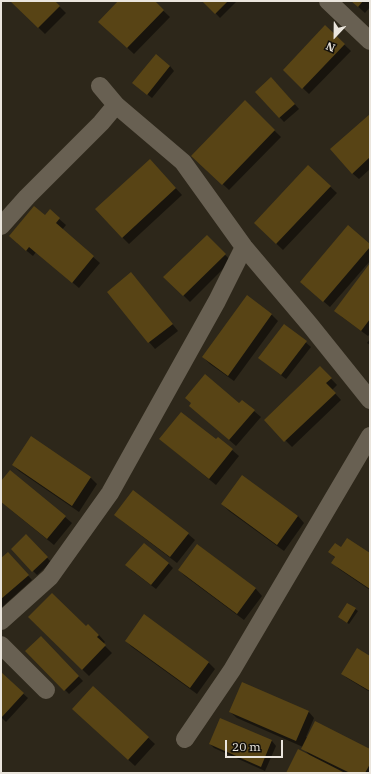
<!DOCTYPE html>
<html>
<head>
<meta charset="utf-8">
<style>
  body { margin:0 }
  #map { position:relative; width:371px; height:774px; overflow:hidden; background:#2d271a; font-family:"IBM Plex Serif",serif }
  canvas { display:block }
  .frame { position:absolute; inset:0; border:2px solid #eae5dd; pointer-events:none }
  .north { position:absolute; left:315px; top:16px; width:40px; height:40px; -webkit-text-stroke:3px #13100b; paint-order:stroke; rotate:202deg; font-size:11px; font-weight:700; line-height:16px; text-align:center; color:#eae5dd }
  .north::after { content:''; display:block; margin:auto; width:14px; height:18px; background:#eae5dd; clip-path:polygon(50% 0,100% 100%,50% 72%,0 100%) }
  .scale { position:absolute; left:225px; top:740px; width:58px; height:18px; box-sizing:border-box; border:2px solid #eae5dd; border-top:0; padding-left:5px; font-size:12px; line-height:14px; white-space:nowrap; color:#eae5dd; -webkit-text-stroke:3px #13100b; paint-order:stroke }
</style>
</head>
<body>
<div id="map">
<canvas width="371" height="774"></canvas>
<div class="frame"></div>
<div class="north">N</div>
<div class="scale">20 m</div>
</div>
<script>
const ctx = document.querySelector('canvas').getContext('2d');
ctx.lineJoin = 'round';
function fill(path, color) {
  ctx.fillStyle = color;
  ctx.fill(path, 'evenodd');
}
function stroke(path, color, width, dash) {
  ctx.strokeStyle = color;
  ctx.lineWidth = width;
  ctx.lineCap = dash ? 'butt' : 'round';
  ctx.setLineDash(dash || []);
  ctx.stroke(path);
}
fill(new Path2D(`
  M11,1H54L66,13L45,34Z
  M119,1H153L170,17L134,54L106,28Z
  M204,1H237L220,18Z
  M352,1H370V7L365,13Z
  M326,27L351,51L309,94L284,70Z
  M170,66L174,71L152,98L138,87Z
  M276,83L299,109L284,122L256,92Z
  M245,102L281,137L229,190L193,156Z
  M370,115V169L359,179L352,173Z
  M308,166L337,193L283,250L261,229Z
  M156,167L182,195L129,244L122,237Z
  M50,211L66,225L62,230L100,263L79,288L36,252L33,256L17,243L45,217Z
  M207,236L231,261L190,302L165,277Z
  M370,245V261L330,307L308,288Z
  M370,264V334L368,336L342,317L336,311Z
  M137,280L178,331L155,349L149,342L108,292Z
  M247,297L272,315L278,321L234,381L210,364L203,357Z
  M285,325L311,347L286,379L264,362Z
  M370,339V345L367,343Z
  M320,367L337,385L332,390L341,400L292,447L265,420Z
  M242,401L261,417L236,446L197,412L192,404L239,405Z
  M31,438L91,478L97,484L79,512L19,471L13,465Z
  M160,439L216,441L232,450L239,456L216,485L167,445Z
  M10,472L65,517L72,523L54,545L1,502V482Z
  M133,492L188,534L195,540L177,563L122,521L116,515Z
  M222,504L298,516L304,523L284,551L229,511Z
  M31,540L51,562L37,575L33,571Z
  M198,545L256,589L262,596L244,620L185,576L179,570Z
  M342,548L370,554V590L339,569L332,562L335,558L330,552Z
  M13,558L32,580L1,608V560Z
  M168,563L173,568L156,589L131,570Z
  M348,604L358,611L349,624L341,619Z
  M144,616L209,663L215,669L197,694L132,647L126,641Z
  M29,617L86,627L99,635L105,642L103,644L112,653L89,676Z
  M41,638L83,681L69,694L27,651Z
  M370,657V692L347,678L342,674Z
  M1,674L28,698L6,722L1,717Z
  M93,687L155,744L135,766L80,715Z
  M308,711L314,718L306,737L370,750V773H287L310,756L303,748V747L237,718L230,712Z
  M221,719L272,741L276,746L265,771L214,748L210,744Z`), '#0007');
fill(new Path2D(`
  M10,1H55L60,6L38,28Z
  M118,1H155L164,10L127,48L98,22Z
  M202,1H228L215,14Z
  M351,1H363L358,7Z
  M325,25L345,44L302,89L283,70Z
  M156,54L170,66L147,95L132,83Z
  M271,77L295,104L279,118L255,92Z
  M245,100L275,130L222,185L191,156Z
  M370,114V157L352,174L330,149Z
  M150,159L176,188L122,238L95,209Z
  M308,165L331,186L276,244L254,223Z
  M34,206L45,215L50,209L60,218L56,223L94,256L72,283L29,247L26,251L9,236Z
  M348,225L370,244V247L323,302L300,282Z
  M207,235L226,254L183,296L163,277Z
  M370,263V319L361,331L334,311Z
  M131,272L173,324L148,343L107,292Z
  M247,295L272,314L228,376L202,357Z
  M284,324L307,341L281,375L258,358Z
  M320,366L332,378L326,383L336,393L284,442L264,420Z
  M205,374L239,403L242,400L255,410L229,440L189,406L191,403L185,398Z
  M181,412L216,439L218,437L233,449L209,479L159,439Z
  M31,436L91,477L72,506L12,465Z
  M10,470L66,516L47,539L1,502V481Z
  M242,475L298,516L277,545L221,504Z
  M133,490L189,533L170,557L114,515Z
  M26,534L48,557L32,572L11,549Z
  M347,538L370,553V589L331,563L335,557L328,552L335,543L341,547Z
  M144,543L169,563L151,585L125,565Z
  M197,544L256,588L237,614L178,570Z
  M8,552L29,575L1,599V558Z
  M52,593L86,626L88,624L99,635L97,637L106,645L82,670L28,617Z
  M347,603L356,608L347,623L338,617Z
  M144,614L209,662L190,688L125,641Z
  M41,636L79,676L64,691L25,651Z
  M357,648L370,656V691L341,674Z
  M1,672L24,693L1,718Z
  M242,682L309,711L296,741L229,712Z
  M93,686L149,737L128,760L72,709Z
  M220,718L272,740L261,767L209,744Z
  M315,721L370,749V764L365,773H350L301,749Z
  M298,749L345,773H286Z`), '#584415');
stroke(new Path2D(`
  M328,1L370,41
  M100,86L116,105L183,162L244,247L310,325L370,400
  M1,226L27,197L101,123L116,105
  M1,621L50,577L110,493L217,301L244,247
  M1,645L46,690
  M185,739L232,670L370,436`), '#686052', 18);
</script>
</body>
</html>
